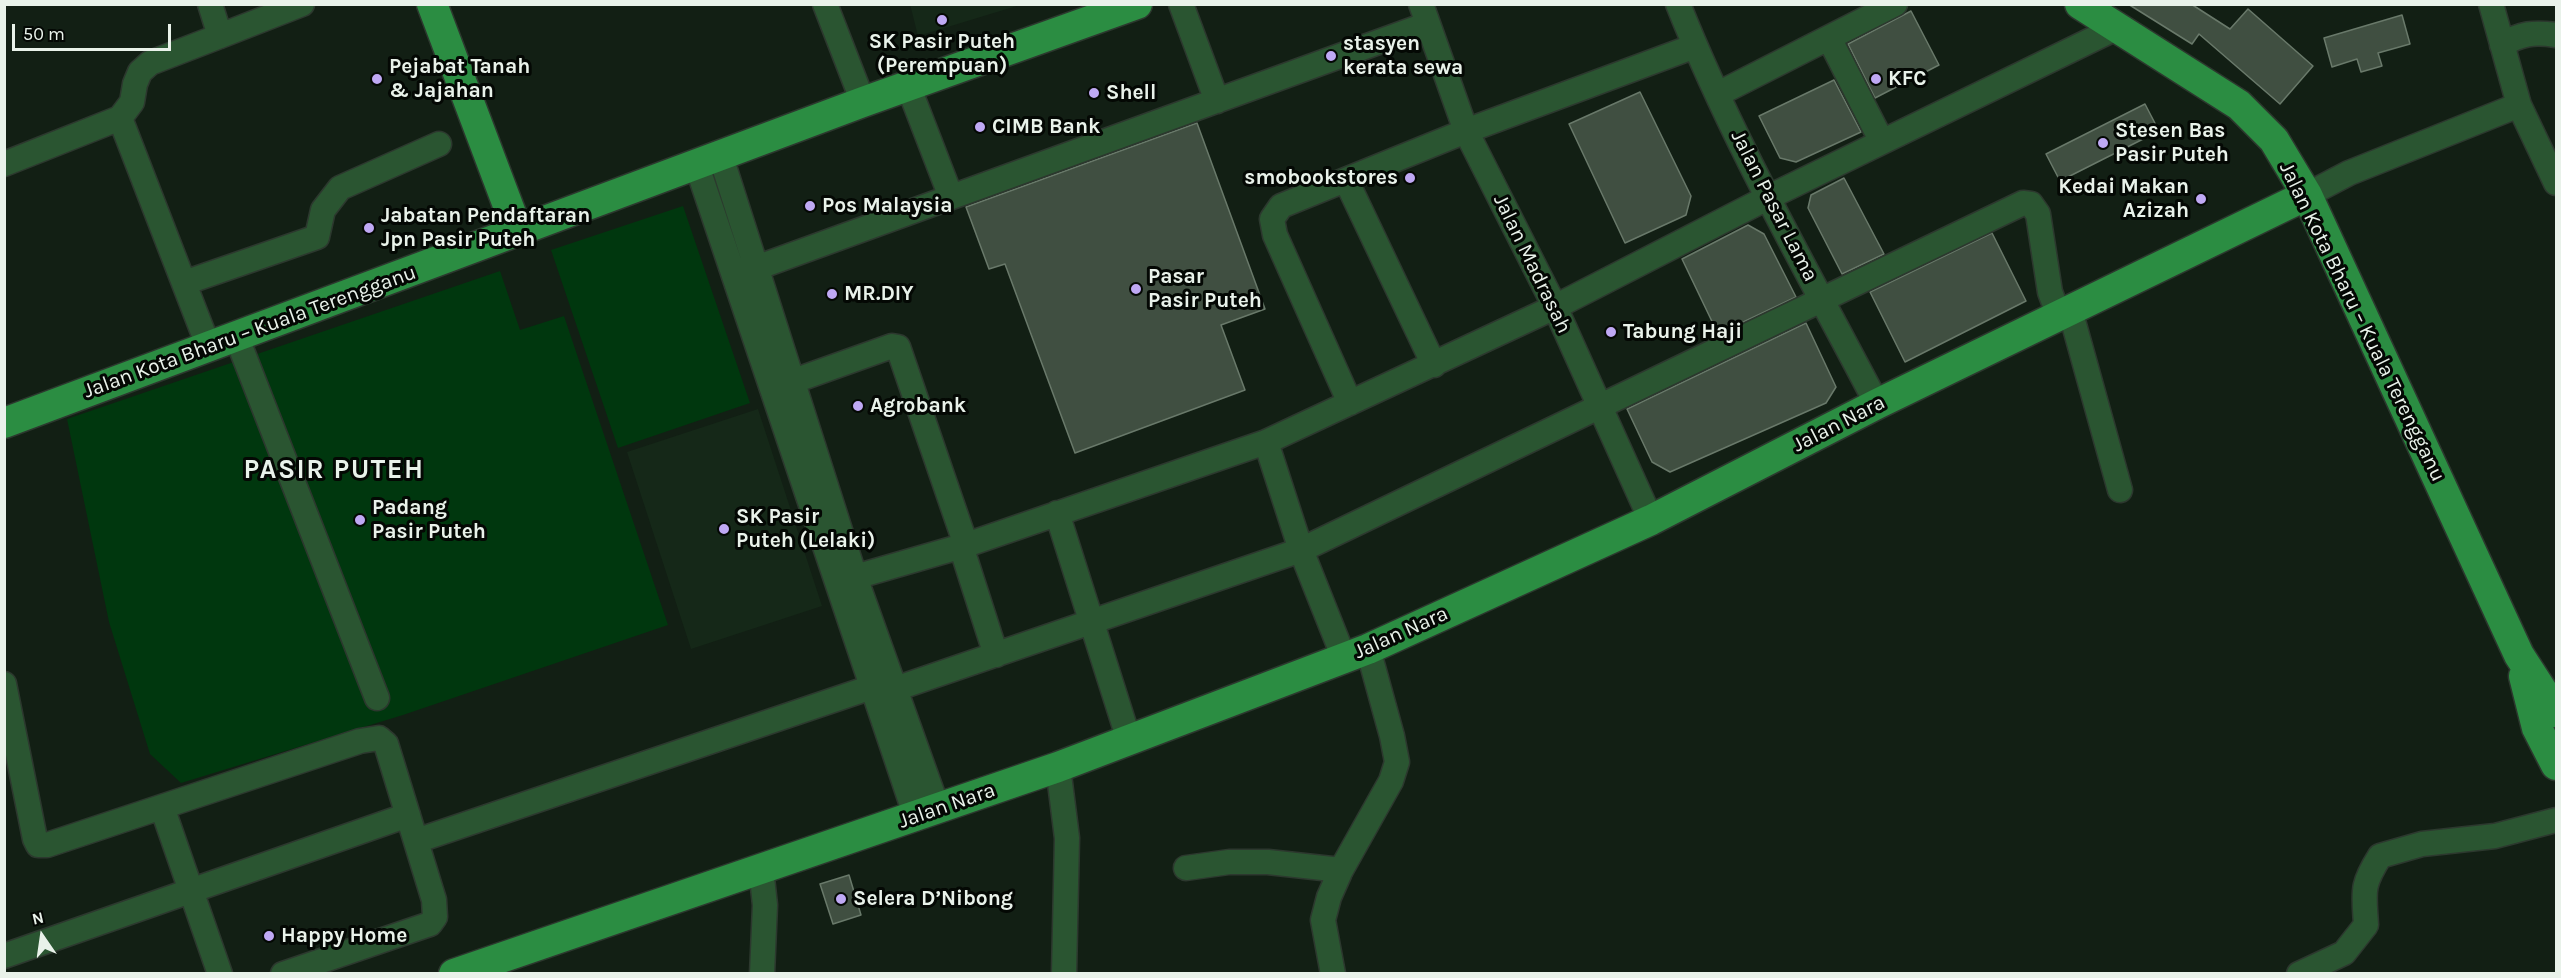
<!DOCTYPE html>
<html>
<head>
<meta charset="utf-8">
<style>
  body { margin:0 }
  #map { position:relative; width:2561px; height:978px; overflow:hidden; background:#121f14; font-family:Karla,sans-serif }
  canvas { display:block }
  .frame { position:absolute; inset:0; border:6px solid #e9f2ea; pointer-events:none }
  .north { position:absolute; left:12px; top:906px; width:60px; height:60px; -webkit-text-stroke:4px #040804; paint-order:stroke; rotate:347deg; font-size:16px; font-weight:700; line-height:24px; text-align:center; color:#e9f2ea }
  .north::after { content:''; display:block; margin:auto; width:21px; height:27px; background:#e9f2ea; clip-path:polygon(50% 0,100% 100%,50% 72%,0 100%) }
  .scale { position:absolute; left:12px; top:24px; width:159px; height:27px; box-sizing:border-box; border:3px solid #e9f2ea; border-top:0; padding-left:8px; font-size:18px; line-height:21px; white-space:nowrap; color:#e9f2ea; -webkit-text-stroke:4px #040804; paint-order:stroke }
</style>
</head>
<body>
<div id="map">
<canvas width="2561" height="978"></canvas>
<div class="frame"></div>
<div class="north">N</div>
<div class="scale">50 m</div>
</div>
<script>
const ctx = document.querySelector('canvas').getContext('2d');
ctx.lineJoin = 'round';
function fill(path, color) {
  ctx.fillStyle = color;
  ctx.fill(path, 'evenodd');
}
function stroke(path, color, width, dash) {
  ctx.strokeStyle = color;
  ctx.lineWidth = width;
  ctx.lineCap = dash ? 'butt' : 'round';
  ctx.setLineDash(dash || []);
  ctx.stroke(path);
}
function drawText(font, color, halo, rows, align = 'center') {
  ctx.font = font + ' Karla,sans-serif';
  ctx.lineWidth = 6;
  ctx.setLineDash([]);
  ctx.textBaseline = 'middle';
  ctx.strokeStyle = halo;
  ctx.fillStyle = color;
  for (const [text, x, y, turn = 0] of rows) {
    ctx.save();
    ctx.translate(x, y);
    ctx.rotate((+turn || 0) * Math.PI / 180);
    ctx.textAlign = isNaN(turn) ? turn : align;
    if (halo) ctx.strokeText(text, 0, 0);
    ctx.fillText(text, 0, 0);
    ctx.restore();
  }
}
fill(new Path2D(`
  M910,4H1020V5L918,36Z
  M758,409L822,606L691,649L627,452Z`), '#152818');
fill(new Path2D(`
  M683,206L750,403L618,448L551,250Z
  M500,271L520,330L564,316L668,625L403,715L181,783L150,754L109,622L67,419Z`), '#00370e');
const building = new Path2D(`
  M2128,4H2191L2230,29L2248,9L2313,66L2280,104L2199,34L2192,44Z
  M1911,11L1939,65L1875,98L1848,44Z
  M2402,15L2410,44L2378,53L2382,66L2361,72L2357,59L2332,67L2324,38Z
  M1834,80L1861,132L1796,162L1780,158L1759,116Z
  M1640,92L1691,196L1686,215L1625,243L1569,124Z
  M2145,104L2159,131L2060,181L2046,154Z
  M1197,123L1265,309L1221,325L1245,390L1075,453L1005,264L989,269L966,207Z
  M1844,178L1884,254L1842,274L1808,208L1811,195Z
  M1748,225L1764,234L1796,297L1718,334L1682,259Z
  M1992,233L2026,301L1905,362L1870,292Z
  M1806,323L1836,387L1826,403L1670,472L1652,462L1627,409Z
  M849,875L861,915L833,924L820,884Z`);
fill(building, '#404f41');
stroke(building, '#69796a', 1.5);
const minor = new Path2D(`
  M210,4L220,36L302,4
  M825,4L863,102
  M1181,4L1217,101
  M1421,4L1466,131L1555,307L1651,520
  M1678,4C1733,142 1808,272 1877,404
  M2491,4L2519,105L2556,183
  M1829,38L1882,142
  M2502,45C2521,33 2534,32 2556,35
  M909,88L951,197
  M1718,94L1895,4
  M120,118L209,348
  M721,157L855,577L938,809
  M4,164L120,118L132,102L135,84L140,72L150,63L220,36
  M697,166L916,817
  M1346,180L1434,365
  M2307,195L2349,173L2519,105
  M756,268L1428,24
  M184,283L317,237L323,210L340,188L439,144
  M2070,310L2120,490
  M237,338L377,698
  M791,382L892,346L898,347L966,545
  M1350,403L1275,235L1272,219L1281,206L1466,131L1695,46
  M1266,442L1301,550L1344,658
  M1057,513L1129,740
  M961,546L996,655
  M855,577L966,545L1266,442L1555,307L1769,197L2116,28
  M4,684L35,839L38,845H47L360,741L379,738L386,744L434,900L435,917L430,924L283,974
  M895,689L1301,550L2023,203L2031,204L2038,214L2050,292L2059,316
  M1058,767L1067,838L1064,974
  M162,807L220,974
  M416,841L872,687
  M1186,868L1229,862H1268L1341,870
  M761,869L765,905L762,974
  M4,956L408,815
  M1333,974L1323,920L1329,897L1341,870L1391,781L1397,762L1392,736L1368,649
  M2299,974L2344,953L2366,925C2364,891 2361,886 2380,856L2422,844L2495,836L2556,820`);
const major = new Path2D(`
  M432,4L518,232
  M2080,4L2239,105L2274,140L2307,195L2519,655L2556,712
  M4,423L863,102L1137,4
  M2524,676L2537,728L2556,765
  M454,974L1058,767L1368,649L1651,520L1877,404L2307,195`);
stroke(minor, '#2c382e', 27);
stroke(major, '#2c382e', 33);
stroke(minor, '#2a5531', 24);
stroke(major, '#2b8d42', 30);
for (const [x, y, r, color] of [
  [942,20,6,"#bfa9f4"],
  [1331,56,6,"#bfa9f4"],
  [377,79,6,"#bfa9f4"],
  [1876,79,6,"#bfa9f4"],
  [1094,93,6,"#bfa9f4"],
  [980,127,6,"#bfa9f4"],
  [2103,143,6,"#bfa9f4"],
  [1410,178,6,"#bfa9f4"],
  [2201,199,6,"#bfa9f4"],
  [810,206,6,"#bfa9f4"],
  [369,228,6,"#bfa9f4"],
  [1136,289,6,"#bfa9f4"],
  [832,294,6,"#bfa9f4"],
  [1611,332,6,"#bfa9f4"],
  [858,406,6,"#bfa9f4"],
  [360,520,6,"#bfa9f4"],
  [724,529,6,"#bfa9f4"],
  [841,899,6,"#bfa9f4"],
  [269,936,6,"#bfa9f4"]
]) {
  const dot = new Path2D();
  dot.arc(x, y, r, 0, 2 * Math.PI);
  ctx.fillStyle = color;
  ctx.fill(dot);
  stroke(dot, '#040804', 2);
}
drawText('bold 21px', '#e9f2ea', '#040804', [
  ["SK Pasir Puteh",942,42,"center"],
  ["(Perempuan)",942,66,"center"],
  ["stasyen",1343,44],
  ["kerata sewa",1343,68],
  ["Pejabat Tanah",389,67],
  ["& Jajahan",389,91],
  ["KFC",1888,79],
  ["Shell",1106,93],
  ["CIMB Bank",992,127],
  ["Stesen Bas",2115,131],
  ["Pasir Puteh",2115,155],
  ["smobookstores",1398,178,"right"],
  ["Kedai Makan",2189,187,"right"],
  ["Azizah",2189,211,"right"],
  ["Pos Malaysia",822,206],
  ["Jabatan Pendaftaran",381,216],
  ["Jpn Pasir Puteh",381,240],
  ["Pasar",1148,277],
  ["Pasir Puteh",1148,301],
  ["MR.DIY",844,294],
  ["Tabung Haji",1623,332],
  ["Agrobank",870,406],
  ["Padang",372,508],
  ["Pasir Puteh",372,532],
  ["SK Pasir",736,517],
  ["Puteh (Lelaki)",736,541],
  ["Selera D’Nibong",853,899],
  ["Happy Home",281,936]
], 'left');
drawText('21px', '#e9f2ea', '#040804', [
  ["Jalan Pasar Lama",1774,206,63],
  ["Jalan Madrasah",1532,264,64],
  ["Jalan Kota Bharu – Kuala Terengganu",2362,322,64],
  ["Jalan Kota Bharu – Kuala Terengganu",250,332,-20],
  ["Jalan Nara",1839,424,-27],
  ["Jalan Nara",1401,633,-24],
  ["Jalan Nara",947,806,-19]
]);
ctx.letterSpacing = '1.5px';
drawText('bold 27px', '#e9f2ea', '#040804', [
  ["PASIR PUTEH",334,470]
]);
ctx.letterSpacing = '0px';
</script>
</body>
</html>
